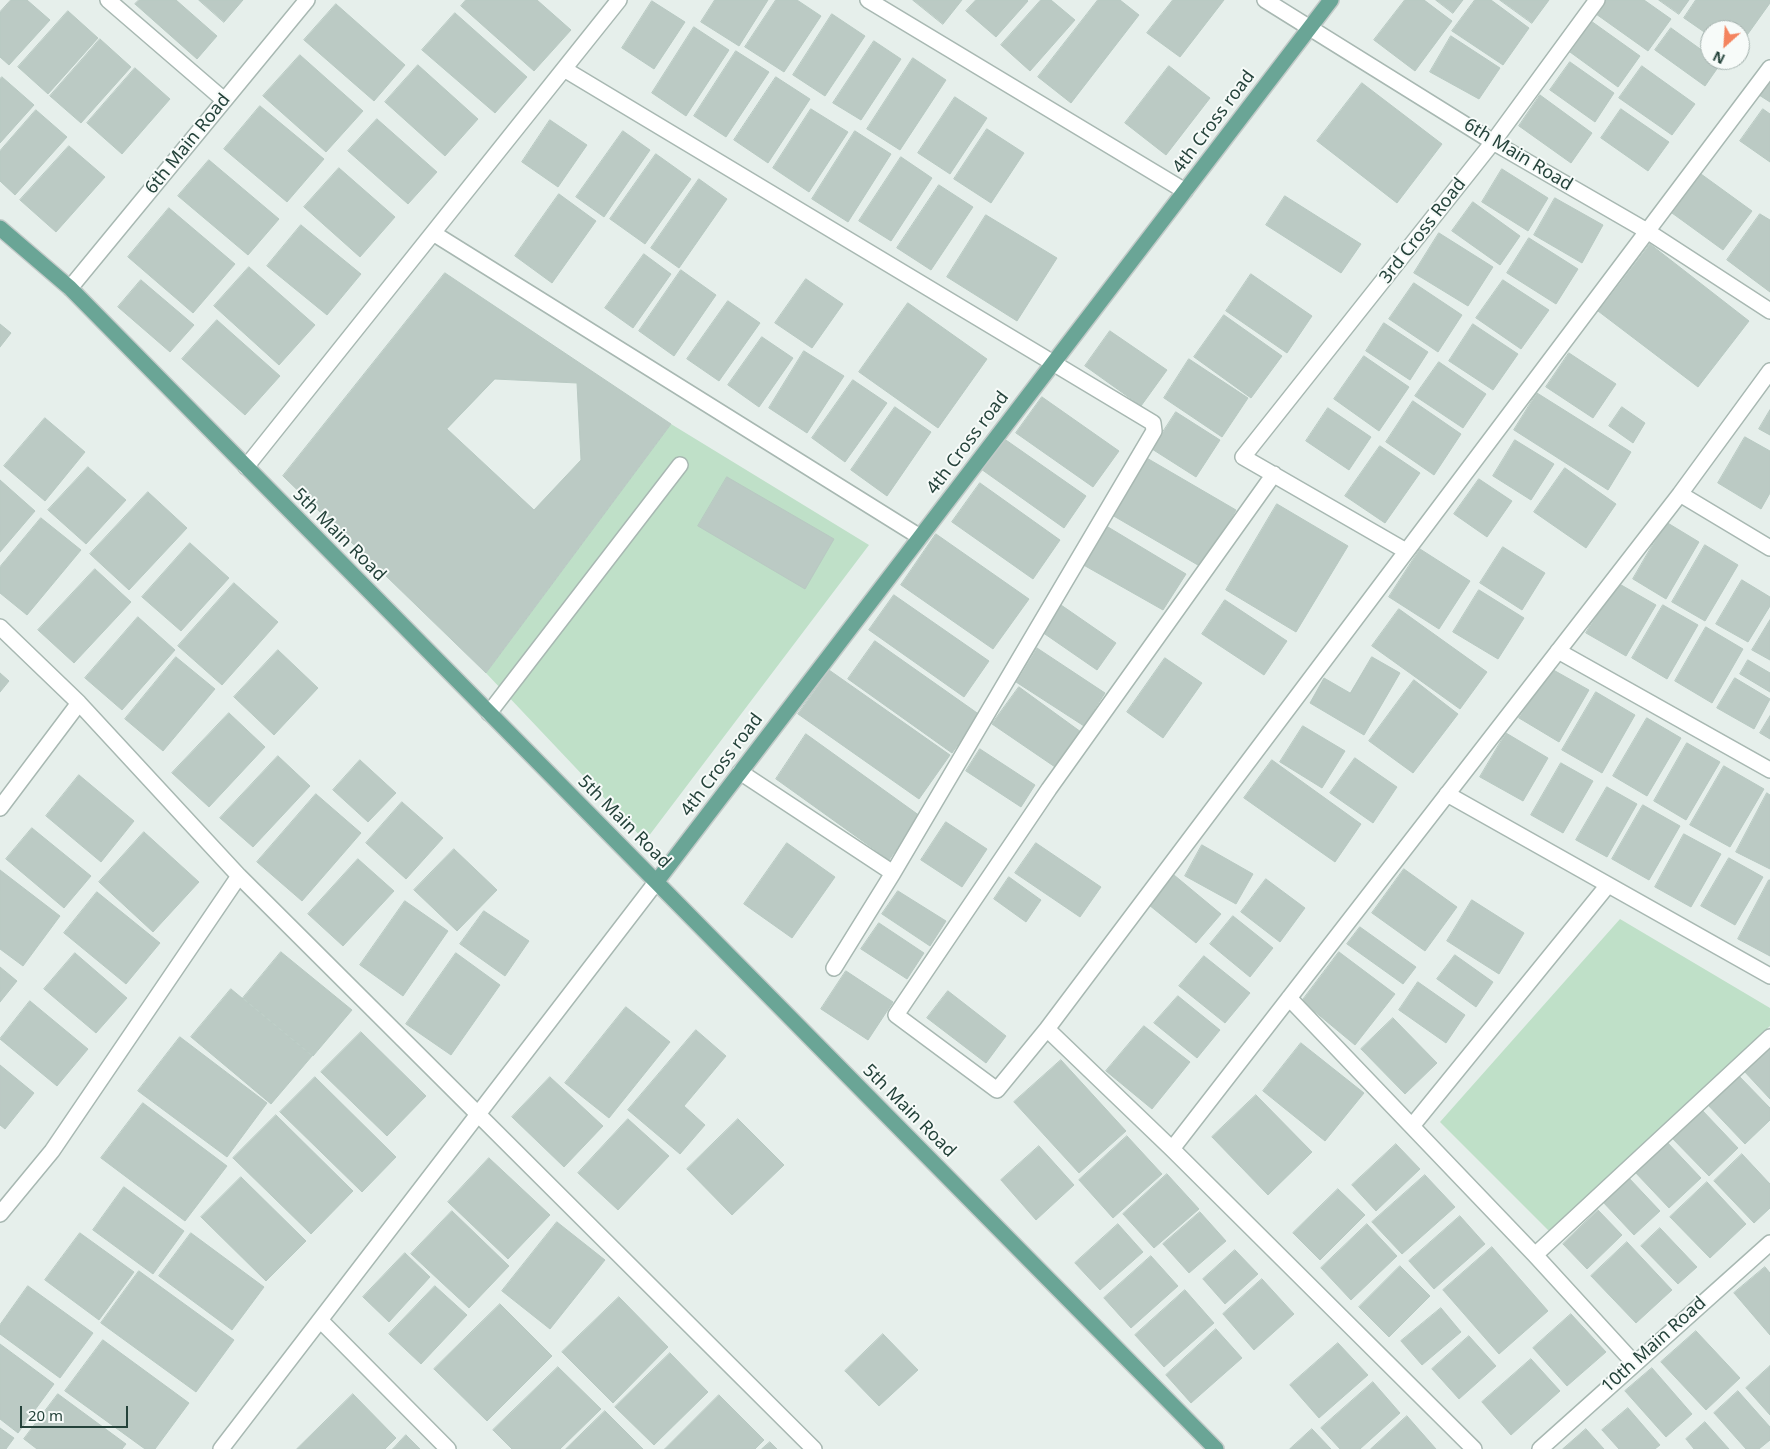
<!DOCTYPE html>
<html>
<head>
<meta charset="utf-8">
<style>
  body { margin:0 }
  #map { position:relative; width:1770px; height:1449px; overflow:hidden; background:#e6efeb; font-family:"Noto Sans",sans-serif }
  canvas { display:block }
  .north { position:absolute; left:1700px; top:20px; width:50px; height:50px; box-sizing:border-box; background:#f7fbf9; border:1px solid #a3b1ad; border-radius:50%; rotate:206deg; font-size:14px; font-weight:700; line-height:20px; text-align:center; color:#24423a }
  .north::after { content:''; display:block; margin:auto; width:18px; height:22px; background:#f4845f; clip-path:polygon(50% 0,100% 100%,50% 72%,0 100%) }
  .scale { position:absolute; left:20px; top:1406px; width:108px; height:22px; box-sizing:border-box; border:2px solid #24423a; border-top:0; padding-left:6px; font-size:15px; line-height:18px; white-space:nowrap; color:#24423a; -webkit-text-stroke:4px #f7fbf9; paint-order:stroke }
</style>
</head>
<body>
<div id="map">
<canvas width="1770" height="1449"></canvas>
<div class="north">N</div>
<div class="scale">20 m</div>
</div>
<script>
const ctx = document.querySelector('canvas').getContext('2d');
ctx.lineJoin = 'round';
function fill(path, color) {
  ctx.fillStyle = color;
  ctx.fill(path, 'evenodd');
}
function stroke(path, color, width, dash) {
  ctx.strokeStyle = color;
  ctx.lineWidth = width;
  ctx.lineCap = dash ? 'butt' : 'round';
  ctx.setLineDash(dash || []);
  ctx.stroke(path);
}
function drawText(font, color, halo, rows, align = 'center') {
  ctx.font = font + ' "Noto Sans",sans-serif';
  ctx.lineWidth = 4;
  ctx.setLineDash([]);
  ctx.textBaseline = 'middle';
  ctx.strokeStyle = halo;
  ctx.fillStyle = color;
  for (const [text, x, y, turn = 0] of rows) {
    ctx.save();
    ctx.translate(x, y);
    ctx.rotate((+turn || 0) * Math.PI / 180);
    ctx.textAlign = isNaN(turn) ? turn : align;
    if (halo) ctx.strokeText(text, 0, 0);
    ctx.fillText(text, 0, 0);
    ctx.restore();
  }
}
fill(new Path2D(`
  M671,424L869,545L645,841L486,673Z
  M1620,919L1770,1008V1026L1549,1231L1440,1122Z`), '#bfe0c8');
const building = new Path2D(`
  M11,0H27L50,20L9,65L0,57V12Z
  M139,0H176L217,36L197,59L135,4Z
  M199,0H243L224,22Z
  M466,0H537L571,30L534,71L461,6Z
  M715,0H768L739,46L701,22Z
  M776,0H797L821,16L784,72L745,47Z
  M913,0H962L943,24Z
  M976,0H1027L1028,1L996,37L966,11Z
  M1041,0H1051L1075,20L1030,71L1001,45Z
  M1098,0H1120L1139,15L1071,103L1038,77Z
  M1173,0H1224L1180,57L1147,33Z
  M1405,0H1424L1452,21L1415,71L1374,40Z
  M1436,0H1463L1453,13Z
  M1475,0H1491L1529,28L1503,65L1452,31Z
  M1500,0H1549L1532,23Z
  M1606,0H1644L1671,19L1648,51L1596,14Z
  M1659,0H1689L1679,14Z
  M1696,0H1770V3L1740,45V30H1710V36L1684,18Z
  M652,1L685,22L654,69L622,48Z
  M336,4L405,65L374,101L304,40Z
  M68,11L98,38L48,94L18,67Z
  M455,13L527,77L495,113L422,50Z
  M832,14L865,36L825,96L793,75Z
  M1591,21L1640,56L1618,87L1570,52Z
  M694,27L729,50L686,116L652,93Z
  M1671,28L1710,56V60H1716L1721,63L1705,86L1655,50Z
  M1451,36L1500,68L1479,99L1430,72Z
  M100,39L131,67L81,123L50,96Z
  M874,41L901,59L861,120L833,103Z
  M736,51L769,72L726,137L694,116Z
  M300,55L363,111L326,152L263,96Z
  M913,58L946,80L900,150L867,129Z
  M1570,62L1614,93L1595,122L1550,90Z
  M418,65L478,119L445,156L385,102Z
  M1169,66L1210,98L1166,155L1125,123Z
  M1642,66L1695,104L1672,135L1619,98Z
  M135,68L170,99L122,154L87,123Z
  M2,77L34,105L0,143V79Z
  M776,77L810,99L768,163L734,140Z
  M1770,80V102L1759,95Z
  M1362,83L1442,144L1397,203L1317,141Z
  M1540,95L1592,133L1571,163L1519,126Z
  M955,97L987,118L950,174L918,153Z
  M260,106L324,159L287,202L224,149Z
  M811,109L848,132L809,192L773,168Z
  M1621,109L1669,142L1648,171L1601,138Z
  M1763,109L1770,114V162L1740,141Z
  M36,110L67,137L15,195L0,181V151Z
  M377,119L437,172L408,204L348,151Z
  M550,120L587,145L558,187L522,162Z
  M987,129L1024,153L991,203L954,179Z
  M623,131L650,150L604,217L576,197Z
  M855,131L891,154L848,222L812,199Z
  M69,146L105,177L56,232L20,200Z
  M656,154L691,179L645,244L610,219Z
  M901,157L932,178L891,241L859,221Z
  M209,160L279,219L248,255L178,196Z
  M339,168L395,217L360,257L304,207Z
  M1502,169L1548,198L1528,231L1482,202Z
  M1701,174L1752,211L1723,250L1672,213Z
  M699,179L727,199L679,268L651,248Z
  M939,185L973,207L931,270L897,248Z
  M559,194L596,221L552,283L515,256Z
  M1285,196L1361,244L1341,273L1266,225Z
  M1555,198L1603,225L1582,263L1534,235Z
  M1473,202L1520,236L1500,265L1452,231Z
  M169,208L235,264L193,313L128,257Z
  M1760,214L1770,220V292L1727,260Z
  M986,215L1057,258L1017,321L947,277Z
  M301,225L361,274L327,315L267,266Z
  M1439,233L1493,267L1468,306L1414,273Z
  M1529,238L1578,269L1556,304L1507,273Z
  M1650,244L1749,321L1698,387L1598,311Z
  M644,254L671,274L633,328L605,308Z
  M249,267L315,325L279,365L214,306Z
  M681,270L716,295L674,356L639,331Z
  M445,273L671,424L486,673L283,476Z
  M1251,274L1312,316L1287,353L1226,311Z
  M806,279L843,304L812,348L775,323Z
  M141,280L194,325L170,352L118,307Z
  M1503,280L1549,310L1521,349L1476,318Z
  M1414,283L1462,315L1438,352L1389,319Z
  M728,301L760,323L719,381L687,359Z
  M908,303L987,359L938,428L859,372Z
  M1224,315L1282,356L1251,398L1194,357Z
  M217,320L280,376L245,415L182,359Z
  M1384,323L1428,352L1410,380L1366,351Z
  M0,324L11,333L0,347Z
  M1473,324L1518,354L1493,390L1449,361Z
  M1110,331L1167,370L1141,406L1085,366Z
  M762,337L793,358L759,407L728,385Z
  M804,351L844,376L807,433L769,408Z
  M1569,353L1616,384L1593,418L1546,387Z
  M1364,356L1409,387L1379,431L1334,399Z
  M1189,359L1248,398L1222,437L1164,398Z
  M1439,362L1486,394L1463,428L1415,396Z
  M495,379L577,383L581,460L534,510L447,429Z
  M853,380L887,403L845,462L812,438Z
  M1537,393L1631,452L1608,490L1514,430Z
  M1042,397L1119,451L1093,487L1016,433Z
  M1413,401L1461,434L1434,475L1386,442Z
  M895,407L931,432L887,496L851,470Z
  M1622,407L1645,423L1633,443L1609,426Z
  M1328,408L1371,437L1349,470L1306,441Z
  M1770,410V435L1759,429Z
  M1176,412L1220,440L1196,477L1152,449Z
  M45,418L85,452L45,501L4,466Z
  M1745,437L1770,451V493L1761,509L1718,483Z
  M1003,438L1086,496L1064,528L981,469Z
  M1515,440L1554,464L1531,500L1493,476Z
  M1380,446L1420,473L1385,523L1345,496Z
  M1145,457L1236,510L1203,568L1112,515Z
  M88,467L126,500L86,544L48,510Z
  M1565,468L1616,504L1586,548L1534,512Z
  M727,477L834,539L805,589L698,526Z
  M1479,479L1512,501L1487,537L1454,514Z
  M0,480L35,511L0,552Z
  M980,483L1060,540L1033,579L952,522Z
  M148,492L187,528L129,590L90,554Z
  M1277,504L1348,546L1296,632L1226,590Z
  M41,518L81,550L27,615L0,593V567Z
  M1666,522L1699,542L1666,599L1633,579Z
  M1103,524L1186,574L1163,610L1080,563Z
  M936,534L1029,599L993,649L901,585Z
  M190,543L229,578L181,631L142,597Z
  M1705,545L1738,565L1705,621L1672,602Z
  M1503,547L1545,573L1522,610L1480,583Z
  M1420,549L1470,581L1439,629L1389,597Z
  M95,569L131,602L74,663L38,630Z
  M1742,580L1770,597V606L1748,642L1716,624Z
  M1616,582L1656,605L1626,656L1586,633Z
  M234,583L278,622L222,685L178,646Z
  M1479,590L1524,618L1498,659L1453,632Z
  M894,595L989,661L964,697L869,630Z
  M1225,600L1287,641L1264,675L1202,634Z
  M1061,605L1116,643L1097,670L1042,632Z
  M1663,605L1698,625L1667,679L1632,658Z
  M1399,609L1487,672L1460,709L1372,646Z
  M138,617L175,650L122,710L85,678Z
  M1770,620V660L1752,650Z
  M1706,627L1743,649L1712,703L1675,681Z
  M875,641L980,715L952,753L848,679Z
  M1037,648L1105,693L1084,726L1016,682Z
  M278,650L318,688L274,735L234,697Z
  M176,657L215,689L163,751L125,719Z
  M1372,657L1400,673L1364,735L1310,703L1324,678L1350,693Z
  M1165,658L1202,683L1163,738L1127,712Z
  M1748,660L1770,673V692L1740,674Z
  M1548,667L1589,690L1559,742L1519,718Z
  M829,670L950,755L919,799L798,714Z
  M0,673L9,681L0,692Z
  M1735,678L1770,699L1754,729L1717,708Z
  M1414,680L1458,714L1413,773L1369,741Z
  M1019,687L1081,732L1058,769L992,724Z
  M1596,692L1635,715L1602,773L1562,750Z
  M229,713L265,747L209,807L172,773Z
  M1770,716V739L1760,733Z
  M1647,718L1681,738L1647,796L1613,776Z
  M1303,726L1345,751L1322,788L1280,762Z
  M1506,733L1548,758L1523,801L1480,777Z
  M806,734L920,816L889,860L776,779Z
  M1687,743L1720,762L1686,820L1654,801Z
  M980,749L1035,785L1021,807L966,771Z
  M278,756L310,786L253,847L220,818Z
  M1355,758L1397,787L1373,823L1330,793Z
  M360,760L396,793L368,822L333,790Z
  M1272,760L1361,824L1335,862L1244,798Z
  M1561,763L1593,781L1563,833L1531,815Z
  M1724,766L1764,789L1730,847L1690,825Z
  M79,775L134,821L101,862L46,816Z
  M1607,787L1637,804L1607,857L1576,840Z
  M1767,793L1770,795V869L1736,852Z
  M316,794L361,833L302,901L257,862Z
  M402,802L443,838L406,879L366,843Z
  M1643,805L1680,826L1649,880L1612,859Z
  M946,822L987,849L962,887L921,860Z
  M32,828L91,876L64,908L6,859Z
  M144,832L199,882L153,932L99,882Z
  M1684,834L1721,854L1691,907L1655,887Z
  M787,843L835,877L792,938L744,904Z
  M1036,843L1101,887L1080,917L1015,873Z
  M1202,845L1253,874L1236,904L1185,876Z
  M454,849L497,890L457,931L414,890Z
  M1729,858L1763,877L1735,925L1701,906Z
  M358,859L394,891L343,946L308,914Z
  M1404,869L1457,907L1425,951L1372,913Z
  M0,870L60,916L23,966L0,949Z
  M1174,875L1221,914L1196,943L1149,905Z
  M1009,877L1041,900L1026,922L994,899Z
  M1266,879L1305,908L1280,942L1241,912Z
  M1769,880H1770V956L1738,939Z
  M898,891L946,921L930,946L882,914Z
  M97,892L160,943L126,984L64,933Z
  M1472,900L1524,933L1499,974L1447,941Z
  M405,901L448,931L403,996L360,965Z
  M484,911L529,941L505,976L460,944Z
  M1233,916L1273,948L1250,977L1210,944Z
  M879,923L924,953L907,979L861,949Z
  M1360,927L1416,967L1403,984L1347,944Z
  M281,952L352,1010L313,1056L243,998Z
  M1339,952L1395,994L1355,1045L1302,1001Z
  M75,953L127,998L96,1033L44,989Z
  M456,953L500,985L451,1055L406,1024Z
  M1455,955L1493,982L1476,1007L1437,979Z
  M1204,956L1250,993L1225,1023L1179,986Z
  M0,967L17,981L0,1002Z
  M846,971L893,1002L868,1040L821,1009Z
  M1418,982L1465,1015L1446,1043L1399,1010Z
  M231,989L312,1056L271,1104L191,1037Z
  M948,991L1006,1036L986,1063L927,1018Z
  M1178,996L1220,1030L1197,1058L1154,1023Z
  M30,1001L88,1049L57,1086L0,1039Z
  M626,1007L670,1042L609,1118L565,1083Z
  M1393,1018L1437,1063L1405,1094L1361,1049Z
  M1144,1026L1190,1062L1152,1109L1106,1071Z
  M696,1030L726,1056L684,1106L705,1125L680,1154L628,1110Z
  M361,1032L426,1096L387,1136L321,1072Z
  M180,1037L267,1103L227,1157L138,1091Z
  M1301,1043L1364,1093L1325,1141L1263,1091Z
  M1770,1047V1099L1744,1071Z
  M1061,1060L1126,1131L1079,1173L1014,1102Z
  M0,1065L34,1093L5,1129L0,1125Z
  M1737,1074L1770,1108V1120L1745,1144L1706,1103Z
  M315,1077L396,1157L362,1192L280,1112Z
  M550,1077L603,1126L564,1167L512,1117Z
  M1256,1095L1312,1152L1268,1195L1212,1137Z
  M143,1103L227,1166L185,1221L101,1158Z
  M1701,1109L1738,1148L1709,1176L1671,1137Z
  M276,1115L353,1191L311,1234L233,1158Z
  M628,1119L669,1156L618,1210L578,1173Z
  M738,1119L784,1165L732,1215L687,1169Z
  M1127,1136L1162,1174L1113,1218L1079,1180Z
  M1666,1141L1701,1178L1669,1208L1634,1171Z
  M1396,1144L1420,1169L1376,1211L1352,1185Z
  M1039,1146L1074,1185L1036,1220L1001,1180Z
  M1742,1154L1770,1184V1208L1754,1223L1714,1181Z
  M489,1158L550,1215L508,1259L448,1202Z
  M1167,1174L1199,1209L1154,1248L1123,1214Z
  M1425,1175L1455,1207L1402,1254L1372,1222Z
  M241,1177L306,1241L266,1281L201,1217Z
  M1628,1177L1660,1211L1634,1235L1602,1201Z
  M1707,1182L1746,1224L1710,1258L1670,1217Z
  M124,1187L184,1231L153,1274L93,1230Z
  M1338,1189L1365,1215L1320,1260L1293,1233Z
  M1598,1210L1622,1235L1587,1269L1563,1244Z
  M452,1211L509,1266L469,1308L411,1254Z
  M1200,1212L1226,1241L1189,1273L1163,1244Z
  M1460,1216L1485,1244L1434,1289L1409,1261Z
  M557,1222L605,1260L550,1329L502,1291Z
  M1118,1224L1143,1252L1100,1290L1075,1263Z
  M1367,1224L1397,1256L1351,1300L1321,1268Z
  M1660,1228L1697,1267L1678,1284L1641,1246Z
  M80,1233L134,1272L99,1320L45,1280Z
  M191,1233L264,1287L232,1330L159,1276Z
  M1627,1242L1672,1290L1636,1323L1591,1276Z
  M1492,1247L1548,1311L1499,1354L1443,1290Z
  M1235,1250L1258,1274L1225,1304L1203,1279Z
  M405,1253L430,1277L389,1322L363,1297Z
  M1151,1256L1178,1286L1131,1328L1104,1298Z
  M1400,1266L1430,1296L1389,1337L1359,1307Z
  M1765,1267L1770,1273V1335L1734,1293Z
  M139,1271L234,1340L196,1392L101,1323Z
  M1262,1279L1294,1314L1254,1350L1223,1314Z
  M28,1286L93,1333L60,1378L0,1334V1325Z
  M435,1286L467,1315L421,1364L389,1334Z
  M1185,1290L1214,1323L1164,1367L1135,1335Z
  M619,1297L668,1347L613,1403L562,1352Z
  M500,1304L552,1356L487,1421L434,1369Z
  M1441,1308L1461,1332L1422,1365L1401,1341Z
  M1571,1314L1606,1352L1567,1386L1533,1348Z
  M1216,1329L1242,1358L1191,1403L1166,1375Z
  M1696,1331L1740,1378L1706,1410L1661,1362Z
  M883,1334L918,1370L879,1406L845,1371Z
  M1469,1336L1496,1366L1459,1399L1432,1369Z
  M103,1340L189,1403L155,1449H145L65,1391Z
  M1338,1343L1368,1375L1319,1418L1290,1385Z
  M0,1344L54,1384L18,1433L0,1419Z
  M670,1353L708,1392L654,1445L615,1407Z
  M1531,1359L1560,1391L1511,1435L1482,1402Z
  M1770,1366V1415L1746,1388Z
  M558,1367L601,1409L560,1449H512L493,1430Z
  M1652,1368L1692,1414L1666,1437L1625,1391Z
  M1373,1382L1400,1413L1360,1449H1340L1321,1428Z
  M1738,1391L1770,1427V1440L1759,1449H1746L1714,1413Z
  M58,1394L126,1444L122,1449H37L24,1439Z
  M353,1394L396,1438L385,1449H297Z
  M719,1395L764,1440L755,1449H665Z
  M1628,1408L1660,1445L1655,1449H1619L1602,1430Z
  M605,1411L643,1449H566Z
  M1407,1416L1436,1449H1371Z
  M1705,1422L1729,1449H1694L1686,1439Z
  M0,1428L14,1438L6,1449H0Z
  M1312,1429L1331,1449H1290Z
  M1586,1429L1604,1449H1563Z
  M406,1435L420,1449H393Z
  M770,1442L777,1449H762Z`);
fill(building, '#bbcac4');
stroke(building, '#b8c9c2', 1);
const minor = new Path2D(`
  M108,0L224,100
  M868,0L1185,191
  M1265,0L1493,142L1647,231L1770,311
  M564,69L1153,423L1154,431L893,873L834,968
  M433,233L920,537
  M70,288L307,0
  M246,467L619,0
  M1274,474L1049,789L896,1015L997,1090L1047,1029L1770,68
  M1680,494L1770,548
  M1406,551L1243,457L1493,142L1597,0
  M0,627L79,703L239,876L814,1449
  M1558,651L1770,770
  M489,713L680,465
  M740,772L893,873
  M1447,794L1770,976
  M0,808L79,703
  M1289,998L1535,1255L1634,1363
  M1047,1029L1172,1149L1474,1449
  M1412,1126L1608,885
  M1172,1149L1680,494L1770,371
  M0,1214L52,1151L239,876
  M1535,1255L1770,1037
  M320,1320L448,1449
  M221,1449L657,881
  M1540,1449L1770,1243`);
const major = new Path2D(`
  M0,228L70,288L1216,1449
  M657,881L1331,0`);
stroke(minor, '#a8b8b2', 18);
stroke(major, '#c2cac8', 18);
stroke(minor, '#fff', 15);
stroke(major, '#6aa596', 15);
drawText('18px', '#24423a', '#f7fbf9', [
  ["4th Cross road",1214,122,-53],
  ["6th Main Road",188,144,-51],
  ["6th Main Road",1518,155,31],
  ["3rd Cross Road",1423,231,-52],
  ["4th Cross road",968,443,-53],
  ["5th Main Road",339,535,45],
  ["4th Cross road",722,765,-53],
  ["5th Main Road",624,822,45],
  ["5th Main Road",909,1111,45],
  ["10th Main Road",1654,1345,-42]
]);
</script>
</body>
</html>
